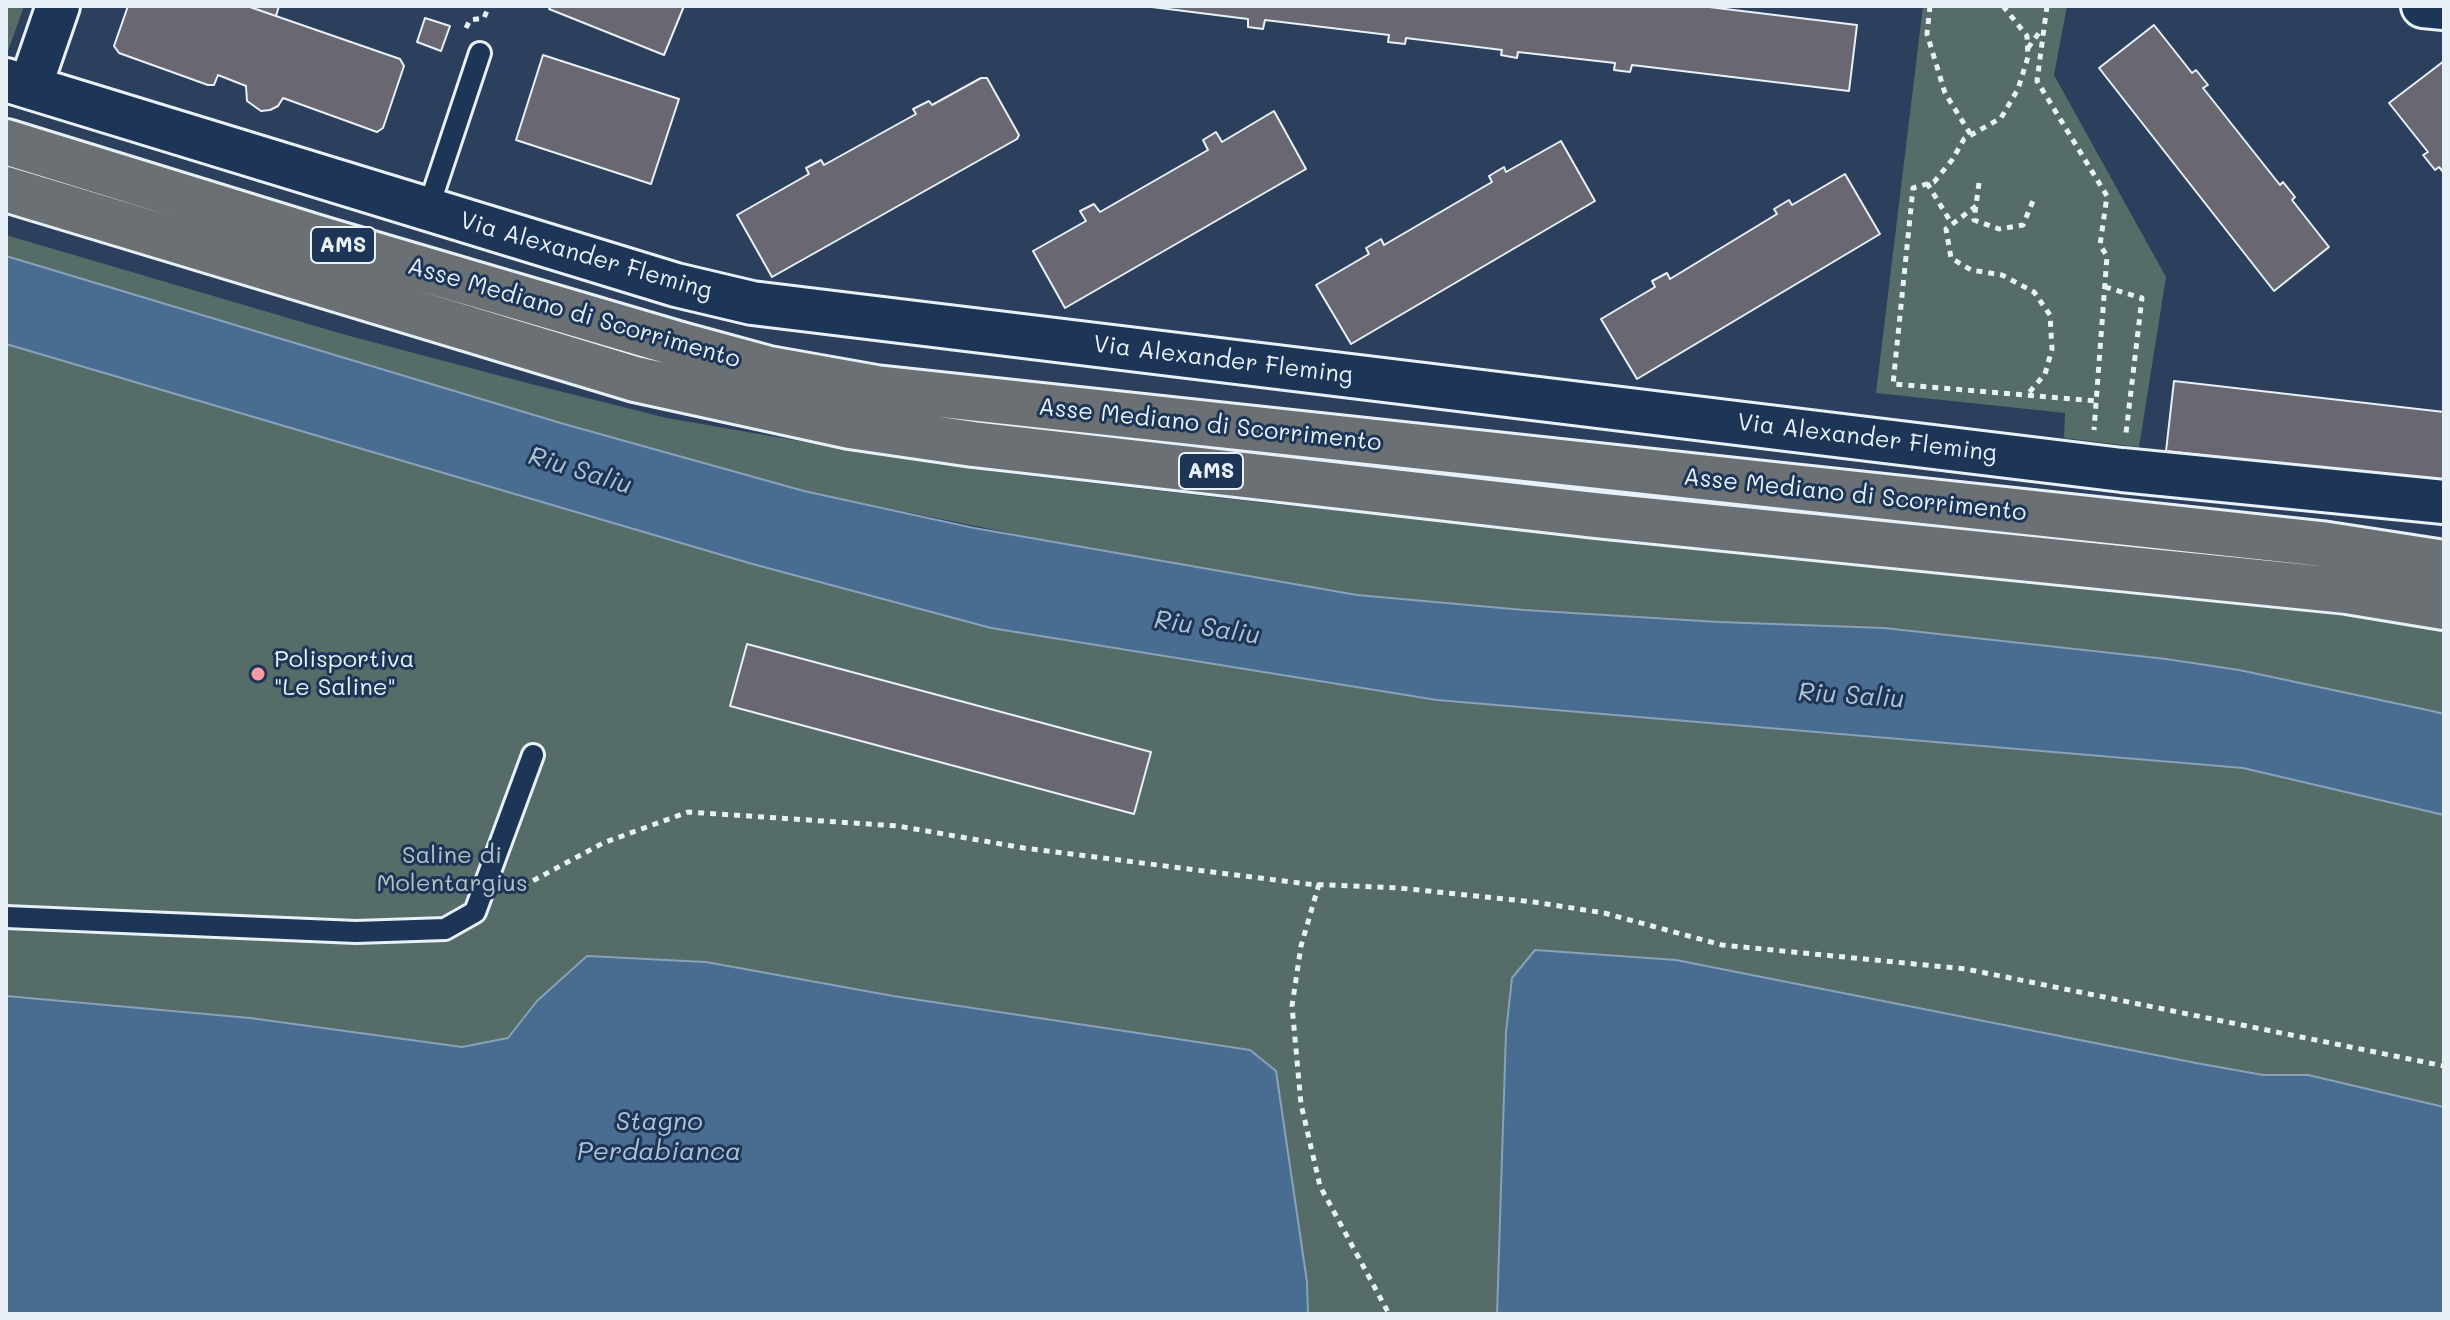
<!DOCTYPE html>
<html>
<head>
<meta charset="utf-8">
<style>
  body { margin:0 }
  #map { position:relative; width:2450px; height:1320px; overflow:hidden; background:#2c3f5c; font-family:Mali,sans-serif }
  canvas { display:block }
  .frame { position:absolute; inset:0; border:8px solid #e8f1f8; pointer-events:none }
</style>
</head>
<body>
<div id="map">
<canvas width="2450" height="1320"></canvas>
<div class="frame"></div>
</div>
<script>
const ctx = document.querySelector('canvas').getContext('2d');
ctx.lineJoin = 'round';
function fill(path, color) {
  ctx.fillStyle = color;
  ctx.fill(path, 'evenodd');
}
function stroke(path, color, width, dash) {
  ctx.strokeStyle = color;
  ctx.lineWidth = width;
  ctx.lineCap = dash ? 'butt' : 'round';
  ctx.setLineDash(dash || []);
  ctx.stroke(path);
}
function drawText(font, color, halo, rows, align = 'center') {
  ctx.font = font + ' Mali,sans-serif';
  ctx.lineWidth = 6;
  ctx.setLineDash([]);
  ctx.textBaseline = 'middle';
  ctx.strokeStyle = halo;
  ctx.fillStyle = color;
  for (const [text, x, y, turn = 0] of rows) {
    ctx.save();
    ctx.translate(x, y);
    ctx.rotate((+turn || 0) * Math.PI / 180);
    ctx.textAlign = isNaN(turn) ? turn : align;
    if (halo) ctx.strokeText(text, 0, 0);
    ctx.fillText(text, 0, 0);
    ctx.restore();
  }
}
fill(new Path2D(`
  M6,6H24L7,54H6Z
  M1923,6H2067L2054,75L2166,277L2139,447L2064,438L2065,413L1876,393Z
  M6,235L346,335L531,384L667,418L851,450L997,472L1256,502L2222,601L2412,624L2444,631V1314H6V270L563,437L977,535L1093,550L804,491L564,424L6,256Z`), '#566c68');
const water = new Path2D(`
  M6,256L564,424L804,491L974,528L1357,595L1524,610L1719,622L1884,628L2166,659L2239,670L2432,711L2444,714V815L2243,768L1437,700L991,628L749,563L6,344Z
  M1535,950L1676,960L2196,1063L2263,1075H2308L2444,1107V1314H1497L1506,1032L1512,978Z
  M587,956L706,962L893,996L1250,1050L1276,1071L1307,1282L1308,1314H6V996L250,1018L462,1047L508,1038L537,1001Z`);
fill(water, '#496d90');
stroke(water, '#89a2ba', 2);
const building = new Path2D(`
  M128,6H247L400,59L404,66L383,128L377,132L283,98L278,106L270,110L261,111L247,101L246,86L218,75L214,85H208L119,53L114,46Z
  M247,6H279L276,16Z
  M551,6H684L664,55L549,9Z
  M1144,6H1701L1857,25L1849,91L1632,65L1630,72L1614,70L1615,63L1518,52L1517,58L1501,55L1502,50L1406,38L1405,44L1388,42L1389,35L1265,20L1263,29L1248,27V19Z
  M425,18L450,26L441,51L417,42Z
  M2154,25L2192,73L2196,70L2208,85L2203,88L2280,185L2283,182L2295,197L2292,200L2329,247L2274,291L2099,68Z
  M543,55L679,99L651,184L516,140Z
  M2444,61V173L2439,167L2435,170L2423,155L2428,152L2389,103Z
  M981,78H987L1019,135L1017,139L772,277L737,215L809,174L806,168L821,160L824,165L916,114L913,109L929,101L932,105Z
  M1274,111L1306,169L1065,308L1033,251L1086,221L1080,211L1094,204L1100,212L1208,150L1203,140L1216,132L1222,142Z
  M1561,141L1595,201L1351,344L1316,285L1369,254L1366,248L1381,239L1384,245L1492,182L1489,176L1504,167L1506,172Z
  M1845,174L1880,234L1637,379L1601,319L1655,287L1652,281L1667,273L1670,279L1777,214L1774,209L1789,200L1792,205Z
  M2174,381L2444,412V483L2166,451Z
  M747,644L1151,752L1134,814L730,706Z`);
fill(building, '#686772');
stroke(building, '#e8f1f8', 2);
const lane = new Path2D(`
  M428,209L480,53
  M6,917L356,932L445,929L475,912L533,755`);
const street = new Path2D(`
  M2423,6L2444,8
  M6,80L676,285L752,303L2122,470L2444,502
  M30,87L58,6`);
const highway = new Path2D(`
  M6,142L324,240L681,345L769,369L876,388L2321,544L2444,563
  M6,189L635,379L850,426L973,444L1595,515L2347,591L2444,607`);
stroke(lane, '#e8f1f8', 26);
stroke(street, '#e8f1f8', 48);
stroke(highway, '#e8f1f8', 50);
stroke(new Path2D(`
  M1930,6L1927,34L1945,93L1971,135
  M2003,6L2027,36L2028,57L2018,89L2001,118L1964,139L1952,160L1934,182L1913,188L1893,384L2096,401
  M2047,6L2037,81L2107,196L2100,245L2107,256L2094,430
  M466,28L470,20L484,18L489,6
  M2028,48L2041,30
  M1927,183L1952,224
  M1979,183L1974,220L1999,229L2023,225L2035,196
  M1976,206L1946,229L1951,258L1971,270L2002,275L2034,292L2050,315L2052,349L2045,374L2027,395
  M2105,287L2142,298L2126,433
  M1319,884L1301,946L1292,1006L1301,1104L1320,1186L1389,1314
  M512,892L603,843L688,812L898,826L1024,848L1307,884L1399,888L1534,902L1604,913L1722,945L1966,969L2444,1066`), '#e8f1f8', 5, [6, 6]);
stroke(lane, '#1d3557', 20);
stroke(street, '#1d3557', 42);
stroke(highway, '#6a7074', 44);
for (const [x, y, r, color] of [
  [258,674,8,"#ff9aa2"]
]) {
  const dot = new Path2D();
  dot.arc(x, y, r, 0, 2 * Math.PI);
  ctx.fillStyle = color;
  ctx.fill(dot);
  stroke(dot, '#1d3557', 3);
}
for (const [x, y, w] of [
  [343,245,64],
  [1211,471,64]
]) {
  const box = new Path2D();
  box.roundRect(x - w / 2, y - 18, w, 36, 6);
  ctx.fillStyle = '#1d3557';
  ctx.fill(box);
  stroke(box, '#e8f1f8', 2);
}
drawText('bold 22px', '#e8f1f8', null, [
  ["AMS",343,245],
  ["AMS",1211,471]
]);
drawText('24px', '#e8f1f8', '#1d3557', [
  ["Via Alexander Fleming",586,256,16],
  ["Asse Mediano di Scorrimento",574,313,16],
  ["Via Alexander Fleming",1223,360,7],
  ["Asse Mediano di Scorrimento",1210,425,6],
  ["Via Alexander Fleming",1867,438,7],
  ["Asse Mediano di Scorrimento",1855,495,6]
]);
drawText('24px', '#e8f1f8', '#1d3557', [
  ["Polisportiva",274,660],
  ["\"Le Saline\"",274,688]
], 'left');
drawText('24px', '#b5c2c6', '#1d3557', [
  ["Saline di",452,856],
  ["Molentargius",452,884]
]);
drawText('italic 26px', '#b0c3d4', '#1d3557', [
  ["Riu Saliu",580,471,17],
  ["Riu Saliu",1207,628,9],
  ["Riu Saliu",1851,696,4],
  ["Stagno",659,1122],
  ["Perdabianca",659,1152]
]);
</script>
</body>
</html>
